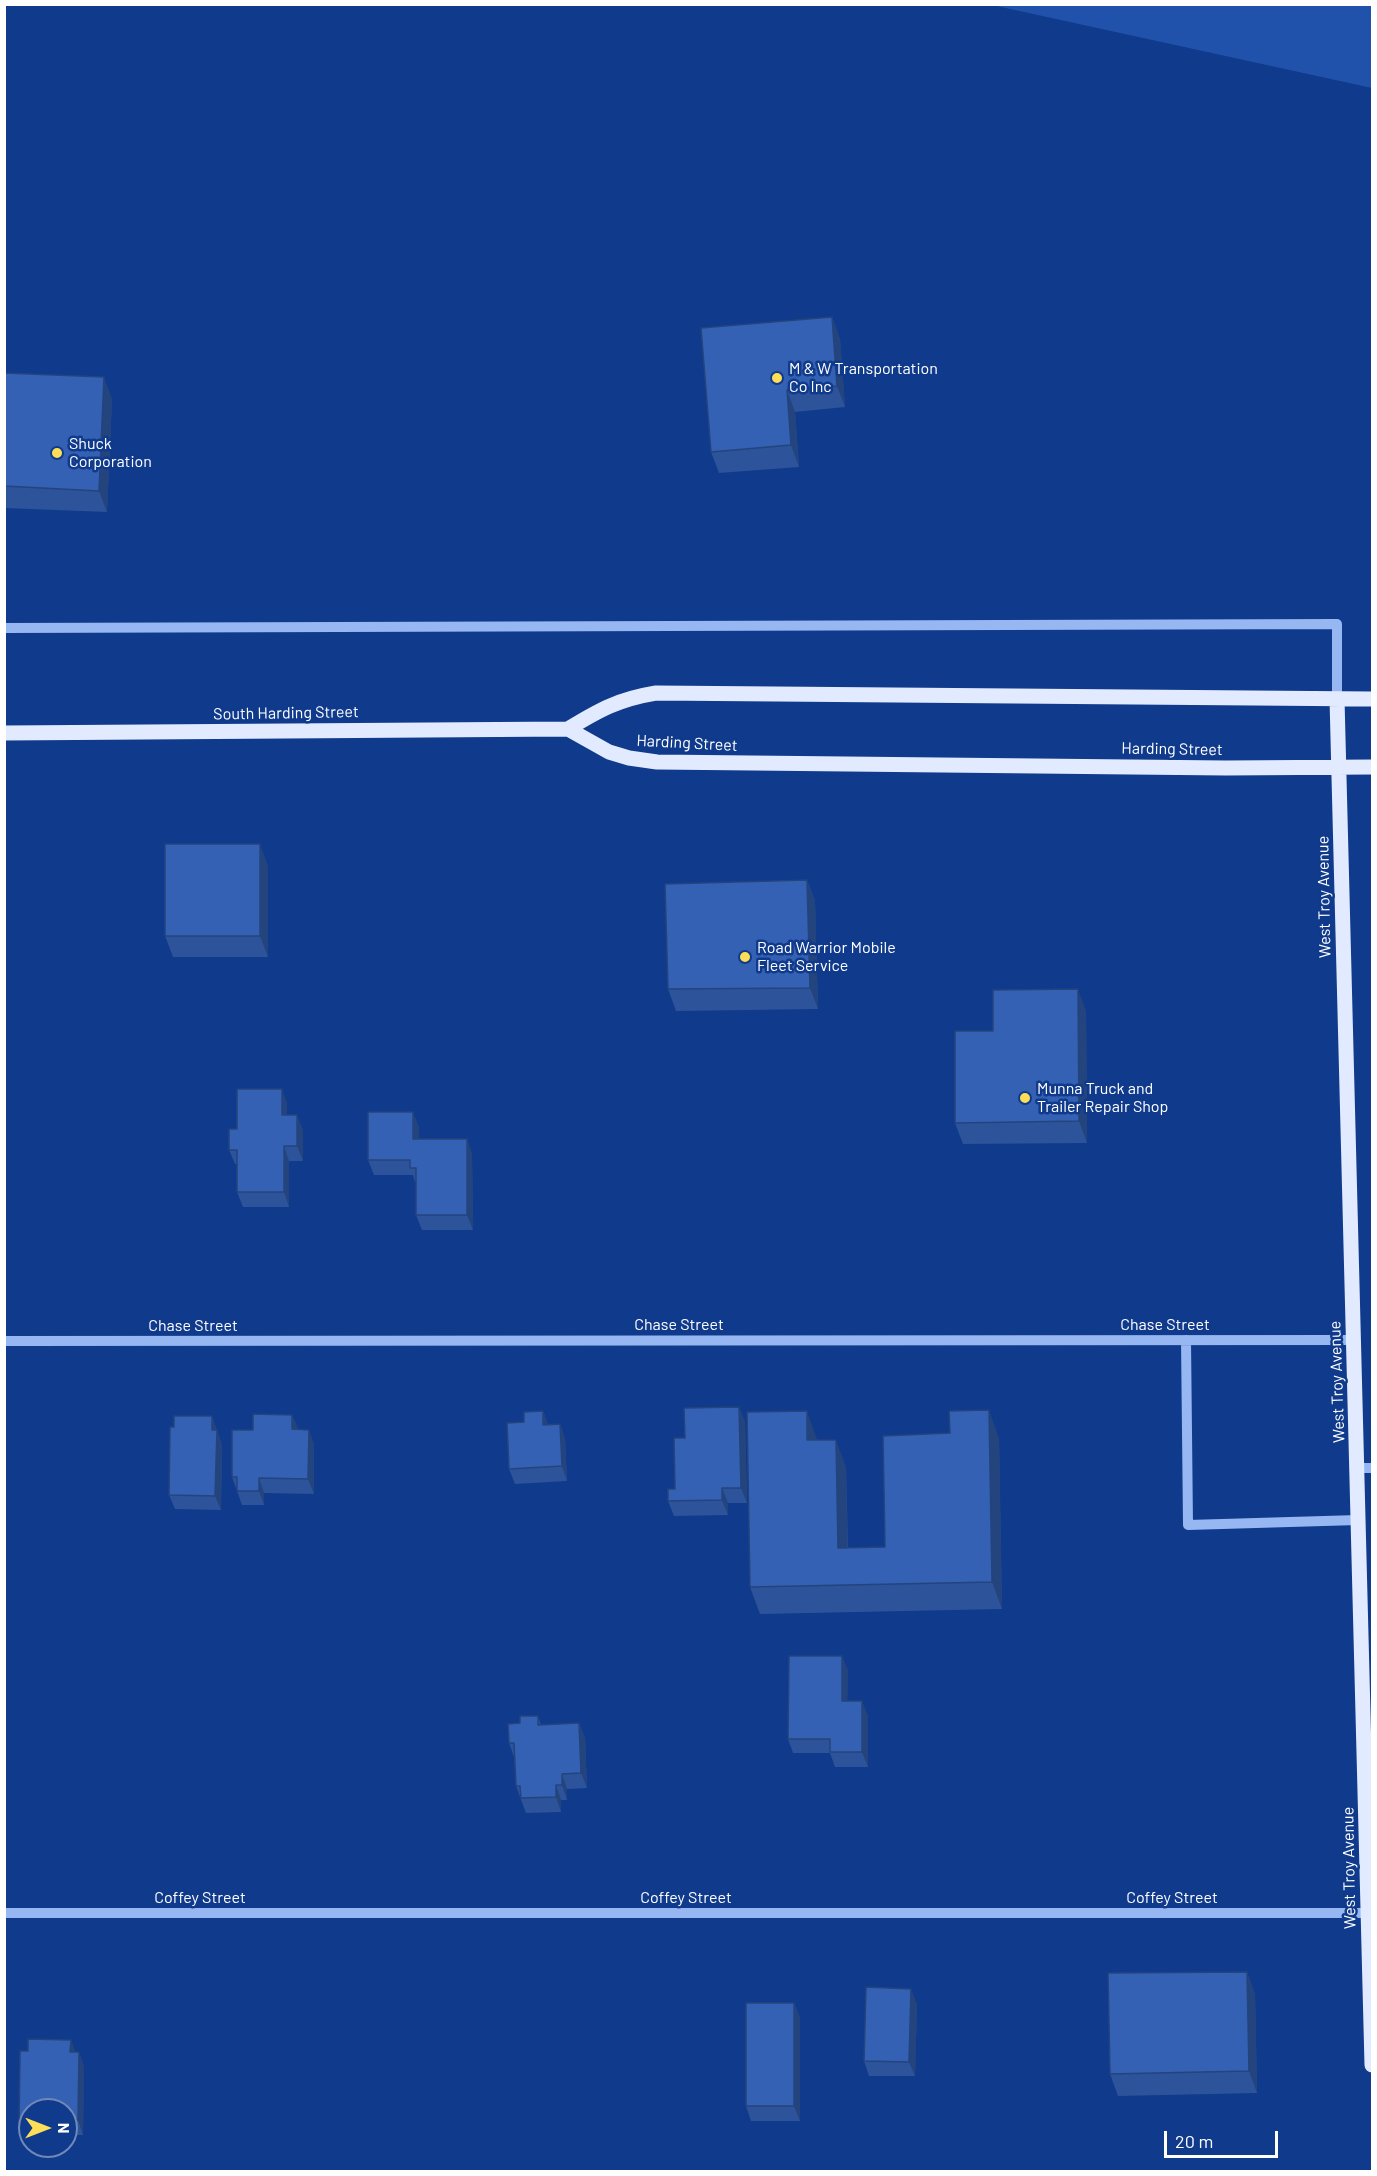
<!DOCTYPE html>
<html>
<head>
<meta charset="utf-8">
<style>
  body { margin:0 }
  #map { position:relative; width:1377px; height:2176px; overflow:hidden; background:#103a8b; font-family:Barlow,sans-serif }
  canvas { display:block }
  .frame { position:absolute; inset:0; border:6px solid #fff; pointer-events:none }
  .north { position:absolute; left:18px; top:2098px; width:60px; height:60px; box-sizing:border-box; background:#103a8b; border:2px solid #7089b9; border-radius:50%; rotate:90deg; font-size:16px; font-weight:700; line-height:24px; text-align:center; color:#fff }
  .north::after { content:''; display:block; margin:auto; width:21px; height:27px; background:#ffde57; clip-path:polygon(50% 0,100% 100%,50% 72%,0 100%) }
  .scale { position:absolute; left:1164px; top:2131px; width:114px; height:27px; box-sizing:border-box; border:3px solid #fff; border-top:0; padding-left:8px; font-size:18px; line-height:21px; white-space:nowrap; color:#fff; -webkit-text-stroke:4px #103a8b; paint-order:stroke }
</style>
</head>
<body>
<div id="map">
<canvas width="1377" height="2176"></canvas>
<div class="frame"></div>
<div class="north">N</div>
<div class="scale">20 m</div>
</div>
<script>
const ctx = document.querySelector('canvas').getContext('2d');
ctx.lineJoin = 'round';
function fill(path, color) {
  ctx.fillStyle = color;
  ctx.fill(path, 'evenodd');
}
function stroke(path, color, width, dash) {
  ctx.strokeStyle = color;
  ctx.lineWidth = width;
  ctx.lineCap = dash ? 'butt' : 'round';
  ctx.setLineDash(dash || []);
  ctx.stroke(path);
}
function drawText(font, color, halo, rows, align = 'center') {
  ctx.font = font + ' Barlow,sans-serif';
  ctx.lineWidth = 5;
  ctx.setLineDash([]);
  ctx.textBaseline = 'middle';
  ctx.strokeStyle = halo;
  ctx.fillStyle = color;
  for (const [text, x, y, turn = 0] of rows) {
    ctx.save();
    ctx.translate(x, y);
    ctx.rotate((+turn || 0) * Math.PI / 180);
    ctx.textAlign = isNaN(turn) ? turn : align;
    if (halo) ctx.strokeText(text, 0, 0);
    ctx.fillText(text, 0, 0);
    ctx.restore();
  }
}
fill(new Path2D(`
  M989,5H1372V88L992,5Z`), '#2152ab');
stroke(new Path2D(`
  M4,628L1337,624V699
  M1186,1340L1188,1525L1358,1520
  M4,1341L1354,1340
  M1357,1468H1372
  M4,1913H1368`), '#96b7f2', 10);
stroke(new Path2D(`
  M1337,699L1372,2065
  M568,729L609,752L629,758L657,762L1226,768L1372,767
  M4,733L568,729C599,710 619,699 656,693L1372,699`), '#e1eaff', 15);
fill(new Path2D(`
  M832,317L840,339L845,407L795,412L799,467L719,473L711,452Z
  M4,373L112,399L107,512L4,508Z
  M268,866V957H173L165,936Z
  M807,880L815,901L818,1009L676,1011L668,989Z
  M1086,1011L1087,1143L963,1144L955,1123L993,1031Z
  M287,1103V1115L303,1130V1161H289V1207H243L237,1192V1164H235L229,1150L237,1129Z
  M419,1127V1139H467L472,1154L473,1230H422L416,1215V1182H415L413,1175H374L368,1160Z
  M739,1407L745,1422L747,1503H728V1515L674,1516L668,1501L675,1489L685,1438Z
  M543,1411L548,1425L560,1424L565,1439L567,1481L515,1484L509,1469L524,1422Z
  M292,1415L298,1429L314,1444V1494L264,1493V1505H242L232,1477L253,1430Z
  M212,1416L222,1445L221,1510L175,1509L169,1495L174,1427Z
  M999,1438L1002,1609L760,1614L750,1587L817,1440L846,1467L848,1548L885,1547Z
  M848,1670L847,1701L868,1716V1767H835L830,1753H793L788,1739Z
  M538,1716L541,1725L579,1723L585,1738L587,1788L567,1789V1800H561V1812L526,1813L516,1786L514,1757L509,1743L520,1723Z
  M1247,1972L1255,1994L1257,2093L1118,2096L1110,2074Z
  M794,2003L800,2018V2121H751L746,2106Z
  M917,2004L915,2076H869L864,2061Z
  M71,2040L75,2052H79L84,2067L83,2135H66V2110H30V2142L24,2141L19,2127L28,2051Z`), '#2d539a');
fill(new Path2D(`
  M832,317L840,339L845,407L837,386Z
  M104,377L112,399L107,512L99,491Z
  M787,390L795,412L799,467L791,445Z
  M260,844L268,866V957L260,936Z
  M807,880L815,901L818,1009L810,988Z
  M1078,989L1086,1011L1087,1143L1079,1121Z
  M282,1089L287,1103V1130L282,1115Z
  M413,1112L419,1127V1154L413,1139Z
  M297,1115L303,1130V1161L297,1146Z
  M467,1139L472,1154L473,1230L467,1215Z
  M284,1146L289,1161V1207L284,1192Z
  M739,1407L745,1422L747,1503L741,1488Z
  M989,1410L999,1438L1002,1609L992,1582Z
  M543,1411L548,1425H543Z
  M807,1411L817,1439V1468L807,1440Z
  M292,1415L298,1429H292Z
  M212,1416L222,1445L221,1510L215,1496Z
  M560,1424L565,1439L567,1481L562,1466Z
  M309,1430L314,1444V1494L308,1479Z
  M836,1440L846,1467L848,1576L838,1548Z
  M259,1478L264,1493V1505L259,1491Z
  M722,1488L728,1503V1515L722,1500Z
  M842,1656L848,1670L847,1715L842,1701Z
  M862,1701L868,1716V1767L862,1752Z
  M579,1723L585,1738L587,1788L581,1773Z
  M562,1774L567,1789V1800L562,1785Z
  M556,1785L561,1800V1812L556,1797Z
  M1247,1972L1255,1994L1257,2093L1249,2071Z
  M911,1989L917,2004L915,2076L909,2062Z
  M794,2003L800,2018V2121L794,2106Z
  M71,2040L76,2055L70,2052Z
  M79,2052L84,2067L83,2135L78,2120Z`), '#24447d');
const building = new Path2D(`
  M832,317L837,386L787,390L791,445L711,452L701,328Z
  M4,373L104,377L99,491L4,486Z
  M165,844H260V936H165Z
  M807,880L810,988L668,989L665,884Z
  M1078,989L1079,1121L955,1123V1031H993V990Z
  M237,1089H282V1115H297V1146H284V1192H237V1150H229V1129H237Z
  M368,1112H413V1139H467V1215H416V1168H410V1160H368Z
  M739,1407L741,1488H722V1500L668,1501V1489H675L674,1438H685L684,1408Z
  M989,1410L992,1582L750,1587L747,1412L807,1411V1440H836L838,1548L885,1547L883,1436L950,1433L949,1411Z
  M543,1411V1425L560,1424L562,1466L509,1469L507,1423L524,1422V1412Z
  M253,1414L292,1415V1429L309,1430L308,1479L259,1478V1491H237V1477H232V1430H253Z
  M174,1416H212V1430H217L215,1496L169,1495L170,1427H174Z
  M789,1656H842V1701H862V1752H830V1739H788Z
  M520,1716H538V1725L579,1723L581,1773L562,1774V1785H556V1797L521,1798L520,1786H516L514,1743H509L508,1724L520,1723Z
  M1247,1972L1249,2071L1110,2074L1108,1973Z
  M866,1987L911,1989L909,2062L864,2061Z
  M746,2003H794V2106H746Z
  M28,2039L71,2040L70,2052H79L78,2120H66V2110H30V2127H19L20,2051H28Z`);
fill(building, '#3461b3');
stroke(building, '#24447d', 1.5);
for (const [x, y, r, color] of [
  [777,378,6,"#ffde57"],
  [57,453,6,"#ffde57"],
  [745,957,6,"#ffde57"],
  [1025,1098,6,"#ffde57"]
]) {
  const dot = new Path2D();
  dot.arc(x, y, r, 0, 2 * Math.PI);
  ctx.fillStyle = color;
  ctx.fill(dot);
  stroke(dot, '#103a8b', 2);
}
drawText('16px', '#fff', '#103a8b', [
  ["M & W Transportation",789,369],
  ["Co Inc",789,387],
  ["Shuck",69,444],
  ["Corporation",69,462],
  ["Road Warrior Mobile",757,948],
  ["Fleet Service",757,966],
  ["Munna Truck and",1037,1089],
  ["Trailer Repair Shop",1037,1107]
], 'left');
drawText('16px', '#fff', '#103a8b', [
  ["South Harding Street",286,713,-1],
  ["Harding Street",687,743,3],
  ["Harding Street",1172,749,1],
  ["West Troy Avenue",1324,897,-91],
  ["Chase Street",679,1325],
  ["Chase Street",1165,1325],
  ["Chase Street",193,1326],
  ["West Troy Avenue",1337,1382,-92],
  ["West Troy Avenue",1349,1868,-91],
  ["Coffey Street",200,1898],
  ["Coffey Street",686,1898],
  ["Coffey Street",1172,1898]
]);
</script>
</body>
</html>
